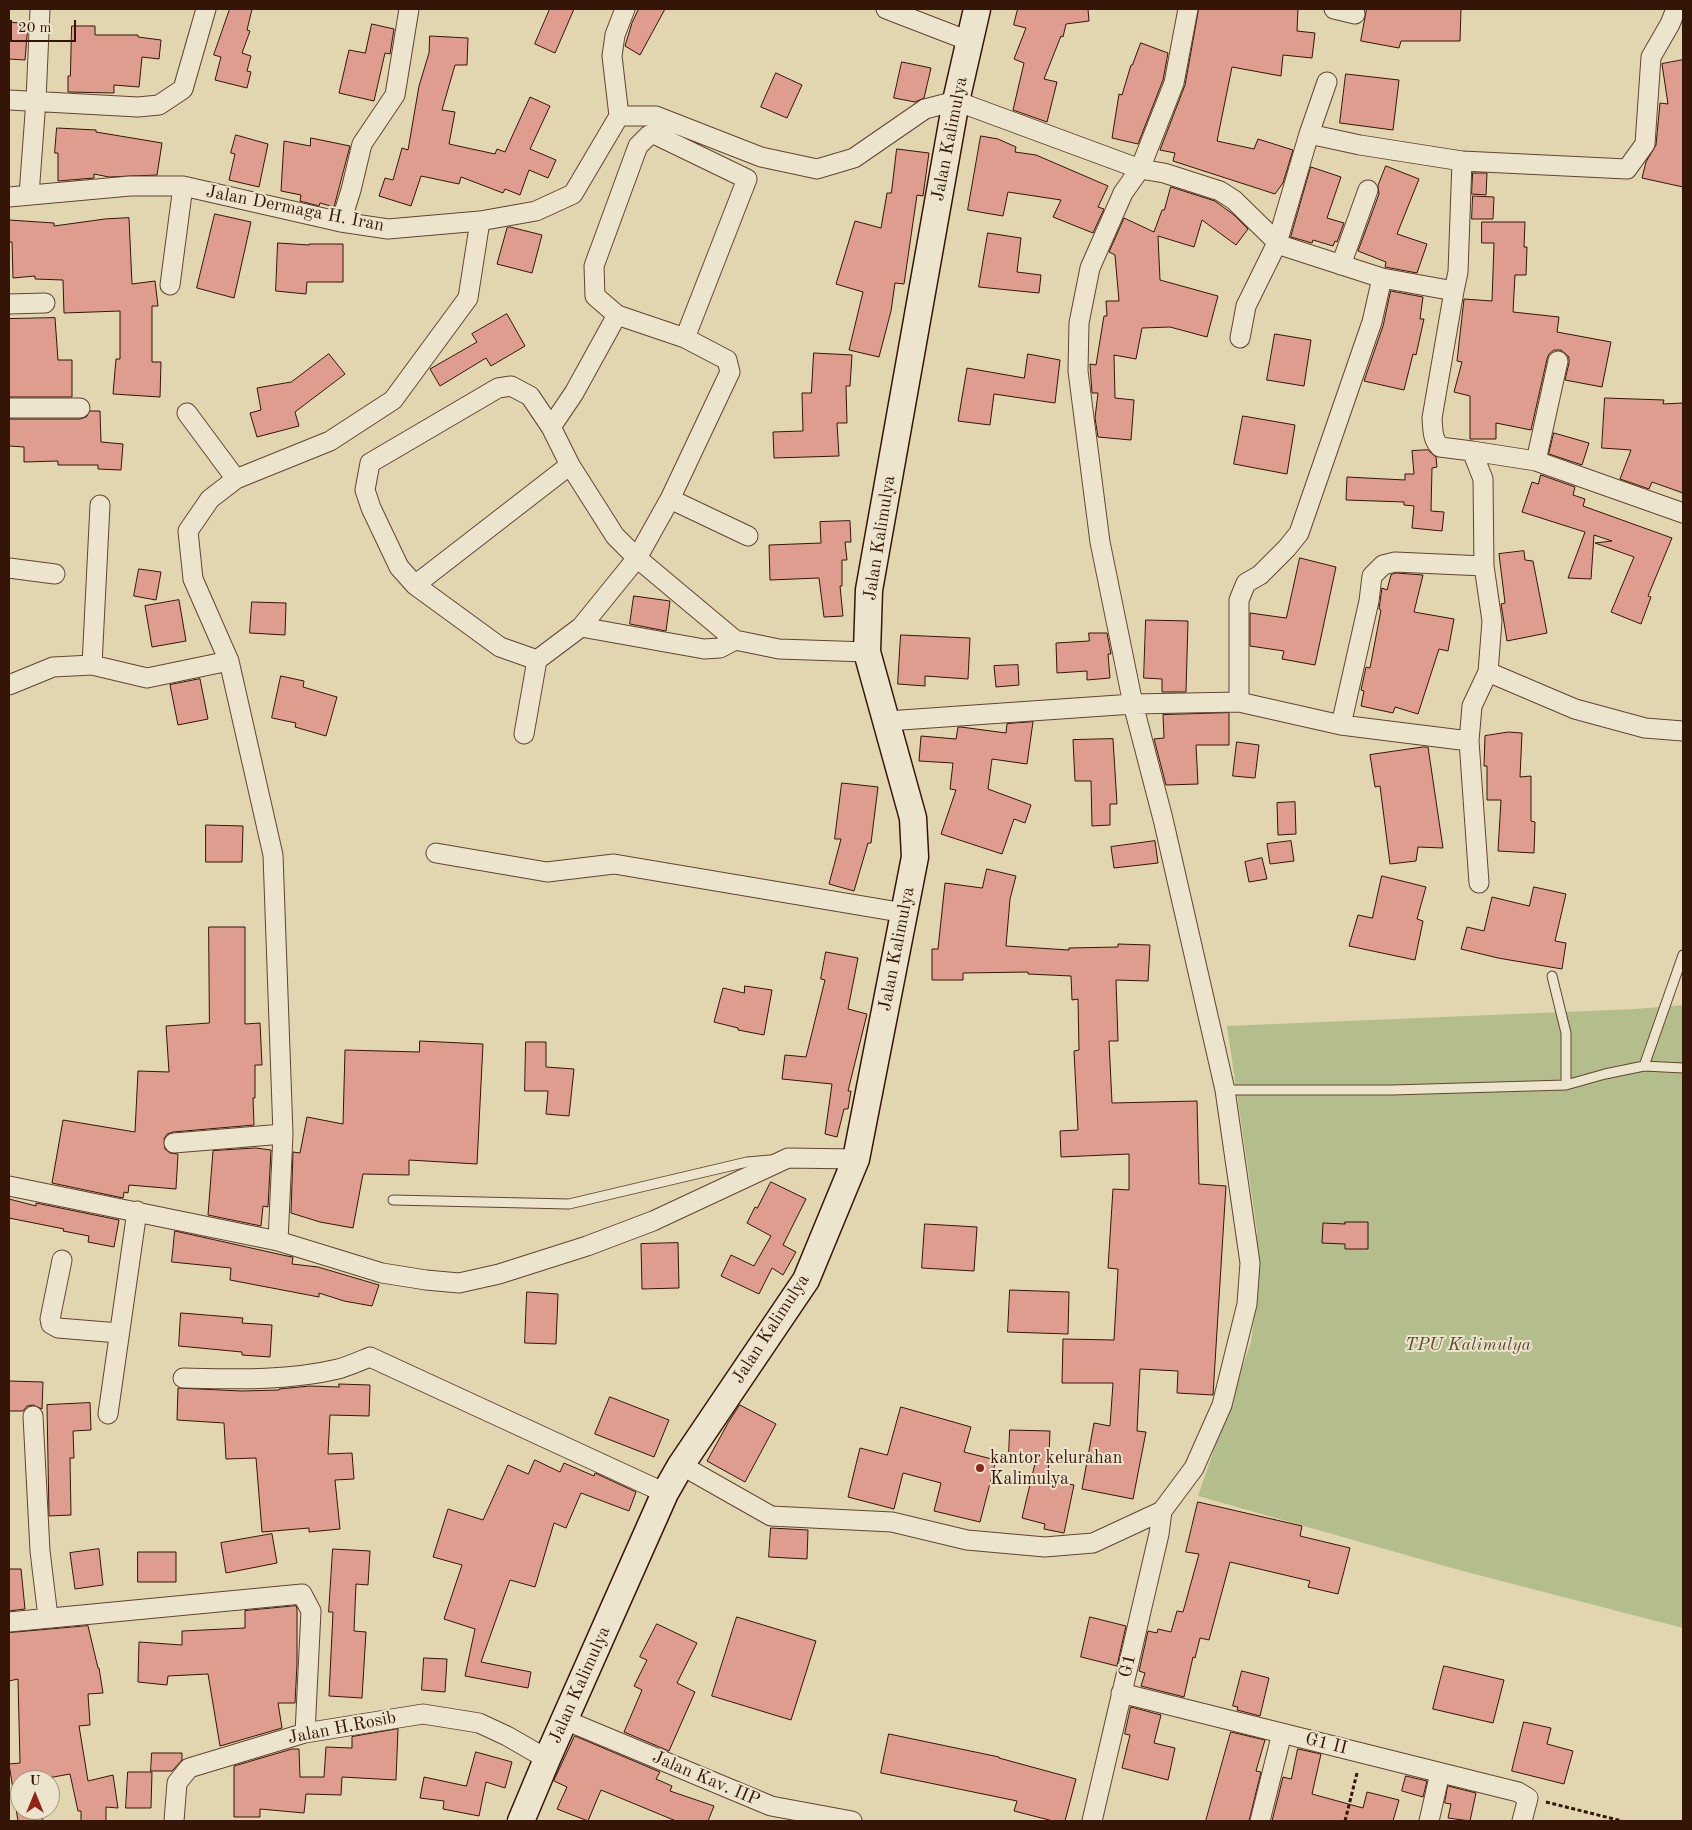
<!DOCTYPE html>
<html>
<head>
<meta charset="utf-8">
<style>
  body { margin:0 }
  #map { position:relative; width:1692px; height:1830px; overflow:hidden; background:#e2d6b1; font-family:"Old Standard TT",serif }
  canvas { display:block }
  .frame { position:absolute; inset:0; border:10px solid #351507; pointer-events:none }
  .north { position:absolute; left:10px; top:1770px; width:50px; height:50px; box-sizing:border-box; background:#ece4cc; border:1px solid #a3917d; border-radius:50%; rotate:0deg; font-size:14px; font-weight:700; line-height:20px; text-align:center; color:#351507 }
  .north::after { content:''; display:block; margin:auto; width:18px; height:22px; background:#8f2418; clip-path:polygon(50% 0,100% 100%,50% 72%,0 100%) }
  .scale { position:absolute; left:10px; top:20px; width:66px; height:22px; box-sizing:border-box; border:2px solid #351507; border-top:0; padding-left:6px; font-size:15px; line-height:18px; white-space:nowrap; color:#351507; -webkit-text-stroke:4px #ece4cc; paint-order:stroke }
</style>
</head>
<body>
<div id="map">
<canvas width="1692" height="1830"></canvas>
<div class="frame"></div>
<div class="north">U</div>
<div class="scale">20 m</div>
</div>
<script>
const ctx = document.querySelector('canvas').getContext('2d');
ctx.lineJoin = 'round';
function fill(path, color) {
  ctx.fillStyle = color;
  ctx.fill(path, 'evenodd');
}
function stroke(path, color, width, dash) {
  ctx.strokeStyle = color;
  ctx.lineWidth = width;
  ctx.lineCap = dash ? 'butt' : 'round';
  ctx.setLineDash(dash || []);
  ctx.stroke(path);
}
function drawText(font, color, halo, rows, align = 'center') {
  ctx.font = font + ' "Old Standard TT",serif';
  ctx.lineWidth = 4;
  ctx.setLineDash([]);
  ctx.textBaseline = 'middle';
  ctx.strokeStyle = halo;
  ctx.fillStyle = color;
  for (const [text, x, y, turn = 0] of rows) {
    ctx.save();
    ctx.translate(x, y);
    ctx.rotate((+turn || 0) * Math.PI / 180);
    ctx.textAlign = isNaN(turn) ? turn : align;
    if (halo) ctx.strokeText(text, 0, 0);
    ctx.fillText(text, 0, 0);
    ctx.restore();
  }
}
fill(new Path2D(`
  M1683,1005V1628L1459,1570L1198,1496L1251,1342L1257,1295V1231L1227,1026L1635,1009Z`), '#b3be8c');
const building = new Path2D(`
  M230,9H252L247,30L250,31L242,53L251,56L247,71L251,72L247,88L215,80L221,57L214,55Z
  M550,9H574L555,53L535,44Z
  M639,9H665L640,55L625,46L632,23Z
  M1018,9H1088L1089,21L1066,24L1063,37L1061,36L1044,79L1057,82L1047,122L1013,110L1024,63L1014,59L1026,28L1014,25Z
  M1199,9H1298L1297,31L1315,33L1312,58L1283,55L1281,76L1232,67L1217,141L1254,149L1258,139L1293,150L1283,183L1275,194L1173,161L1175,153L1160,150L1185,85Z
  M1367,9H1461L1460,41H1401L1399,48L1361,41Z
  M9,22L28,24L25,60L9,59Z
  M372,24L394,29L390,54L385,53L374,101L339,93L349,50L365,53Z
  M72,26H95V35H138V37L161,40L159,59L142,57L139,87L114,85V93L68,92V76H70Z
  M430,36L468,38L467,65H455L442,110L455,112L449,144L495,154L497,149L505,152L530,97L550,106L530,149L556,160L548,178L529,170L520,195L505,189L503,193L461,177L459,184L421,176L411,206L379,196L385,178L393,180L402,148L408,150L419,86L429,53Z
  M1141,43L1168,53L1163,80L1138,144L1112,138L1119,94L1122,95L1131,65H1132Z
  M1683,60V187L1642,178L1646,162L1656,145L1660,103L1668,104L1662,64Z
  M902,62L931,68L924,98L915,102L894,98Z
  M776,73L802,85L787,118L761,107Z
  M1346,74L1399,80L1393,130L1340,123Z
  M57,128L96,130V132L162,143L157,175L109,177L94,174V178L58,181V153H55Z
  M236,135L268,144L259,187L229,180L235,154L231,153Z
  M981,136L998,139L1016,147L1015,152L1036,155L1108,186L1098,207L1104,209L1093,233L1053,217L1061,200L1008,192L1003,216L968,210Z
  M311,138L350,146L334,207L320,203L319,206L300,201L301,195L281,191L284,141L310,146Z
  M897,149L929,153L923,196L917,195L904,284L895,283L891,311L879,357L849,350L863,292L836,284L855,221L881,228L887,193H891Z
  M1386,166L1419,179L1397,234L1427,244L1417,273L1385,267L1386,262L1358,251L1379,194L1378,186Z
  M1311,167L1341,177L1327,218L1344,223L1337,242L1335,241L1333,246L1313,240L1312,243L1291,237Z
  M1473,173H1487L1486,195L1472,194Z
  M1171,187L1215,201L1234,215L1248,229L1236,245L1202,220L1194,247L1158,236L1160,280L1218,296L1207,337L1170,327L1142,328L1136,359L1114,355L1115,398L1134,400L1131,440L1098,437L1095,418L1098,393H1092L1090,364L1096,365L1104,316H1107L1106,301H1119L1115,255L1109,252L1124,218L1154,232L1162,210H1164Z
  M1473,196L1494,197L1493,219H1472Z
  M215,214L251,222L234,298L197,288Z
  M129,218L132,284L155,281L158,306H152V362H161L160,397L113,394L116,359H120V311L64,313L63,280L35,279V276L13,278L12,242H9V220L54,223V226L105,219Z
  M1482,222H1525L1524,247H1527L1526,275H1515L1513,312L1559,317L1557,332L1611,342L1602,387L1565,380L1569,363V357L1561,350H1554L1549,354L1547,359L1531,430L1496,423V439H1470V396L1454,392L1462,362L1457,361L1464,299L1492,301L1494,243H1482Z
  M510,227L542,235L532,273L497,264L507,228Z
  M988,233L1021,238L1017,272L1041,275L1039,293L979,287Z
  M278,243L309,245V244H343V282H307L306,294L276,291Z
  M1391,291L1423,297L1420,319H1424L1416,355L1413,354L1404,390L1364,381L1383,326Z
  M507,314L525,346L491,366L486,358L440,386L430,369L477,342L472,334Z
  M55,318L58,360H72V397H9V319Z
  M1275,334L1311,340L1304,386L1267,380Z
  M814,353L852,355L850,386H846L847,423H837L839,456L774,458L773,432L803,431L802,393H811Z
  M329,354L345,374L295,412L299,426L257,437L250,413L261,410L257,388L291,382Z
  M1028,354L1060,360L1055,403L994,394L990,425L958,421L967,368L1024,378Z
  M1605,398L1664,400L1663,404L1683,403V493L1652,482L1649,489L1620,479L1631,450L1602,448Z
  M90,411H100L101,442L123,444L121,470L98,469V465H58V461L24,462V447L9,446V419H80L86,417Z
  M1243,416L1295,425L1287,474L1234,464Z
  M1554,433L1589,443L1582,465L1549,454Z
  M1428,450L1436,457L1437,467L1432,468L1431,511L1444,512L1442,531L1412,528L1414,506L1404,505V502L1346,500L1347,477L1405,480V474H1414L1412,451Z
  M1541,475L1575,487L1573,495L1585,499L1583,506L1672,538L1648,596L1651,597L1641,624L1611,612L1634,557L1595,543L1612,541L1594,535L1591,579L1568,578L1585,532L1522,512L1532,482L1538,484Z
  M850,521L851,542H845L847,560H842V586H840L843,616L824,617L819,578L770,580L769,545L821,543L820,522Z
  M1524,551L1525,560L1533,561L1547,633L1507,641L1501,604L1505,603L1499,554Z
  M1300,558L1336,567L1315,665L1282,659L1284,651L1250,646V613L1286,618Z
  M139,569L161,572L156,600L134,596Z
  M1396,573L1423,575L1414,612L1454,619L1448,651L1439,649L1418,714L1395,707L1393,713L1361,706L1364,691L1361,690L1366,667L1370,668L1381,610L1379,609L1382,588L1387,590L1391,575Z
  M634,596L670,601L666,631L630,624Z
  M179,600L186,641L152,647L145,606Z
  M252,602L286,603L285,635L250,633Z
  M1146,620L1188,621L1186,692H1162V679L1144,678Z
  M1089,633H1107L1111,654H1108L1110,678L1087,680V671L1057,673L1056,643L1089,641Z
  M901,635L970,638L968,679L925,676V686L898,684Z
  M1018,665L1019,685L996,687L994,666Z
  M281,676L304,681L303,687L337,697L326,736L295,727L296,723L272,718Z
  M200,679L208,719L178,725L170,685Z
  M1229,713V745H1196L1198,784L1166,785L1154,739L1164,738L1163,715Z
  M1033,722L1027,764L992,759L988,789L1031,805L1025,823L1014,819L1002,854L941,834L956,790L950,789L953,763L919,761L921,736L956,739L958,727H961L1006,733L1007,724Z
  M1509,732L1522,733L1520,777L1531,776V821L1535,822L1534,853L1498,851L1501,800H1487V766H1484L1485,736Z
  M1113,739L1117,804H1110V825L1092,826L1091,781H1075L1073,740Z
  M1237,742L1259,745L1255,778L1233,776Z
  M1423,747H1428L1443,848L1418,847L1416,861L1390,864L1380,786L1375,787L1370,755Z
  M842,783L878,787L871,843H868L854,891L829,884L841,839H835Z
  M1295,802L1296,834L1278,835L1277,803Z
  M206,825L243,826L242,862H206Z
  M1155,841L1158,863L1114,868L1111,847Z
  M1291,841L1294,861L1270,864L1267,844Z
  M1262,858L1267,879L1249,882L1245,862Z
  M987,869L1016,876L1010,899L1006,946L1069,950V948L1118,947V944L1150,945L1148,981L1116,980L1118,1041H1109L1112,1103L1197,1101L1199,1184L1226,1186L1213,1395L1177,1393L1178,1371L1140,1369L1137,1431L1146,1432L1133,1499L1082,1489L1094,1423L1110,1426L1113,1383H1062L1063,1339L1114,1340L1118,1269L1108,1268L1113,1189L1129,1190V1154L1061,1157L1060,1131L1078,1130L1074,1051L1079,1050L1078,999L1072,1000L1071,976L1028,974V972L963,973V980H932V949H938L945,883L982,888Z
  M1382,876L1426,887L1417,919L1423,921L1415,960L1349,946L1358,915L1372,918Z
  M1534,887L1566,894L1555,941L1566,943L1562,969L1498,958L1461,949L1467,927L1484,931L1492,897L1529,906Z
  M209,927H245V1024L260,1023L262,1065H255V1098H253L254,1125L173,1132L167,1134L164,1139L165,1149L170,1153L178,1154L176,1189L129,1185L128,1193L124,1192L123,1198L52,1183L63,1120L135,1132L138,1071L169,1072L166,1026L209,1023Z
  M826,952L858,958L848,1009L867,1014L848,1091H851L848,1109H844L837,1137L825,1134L832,1084L782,1079L785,1055L806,1057L825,980L821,979Z
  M745,986L772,990L764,1035L738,1030V1028L714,1022L723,988L744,993Z
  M420,1041L483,1044L477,1164L409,1160V1175L363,1174L353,1228L320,1222L291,1213L293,1152L300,1153L307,1117L343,1124L345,1050L419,1052Z
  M526,1042H546V1067L574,1069L569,1116L546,1114L548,1091H525Z
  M256,1148L271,1150L268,1207L263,1206L261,1226L208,1215L213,1151Z
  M771,1182L806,1199L783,1245L796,1252L783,1275L772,1268L759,1294L721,1276L731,1255L754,1266L771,1236L747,1223L755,1207L757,1208Z
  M9,1199L36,1206V1203L119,1220L114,1247L88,1242L89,1236L63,1231L64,1229L9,1218Z
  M1345,1222H1368V1249H1345V1244L1322,1243L1323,1223L1345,1224Z
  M925,1224L977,1227L974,1271L922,1268Z
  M175,1231L287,1256L293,1257L292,1264L318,1267L379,1285L372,1306L344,1301L319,1293V1297L230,1280L231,1268L172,1262Z
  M678,1243L679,1288L642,1289L641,1244Z
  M1010,1290L1069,1292L1068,1334L1008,1332Z
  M527,1292L558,1294L556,1344L525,1343Z
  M181,1313L243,1318L242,1323L272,1325L270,1357L242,1355V1352L179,1346Z
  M9,1381L43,1382L42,1409L33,1405L27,1406L23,1411H9Z
  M339,1384L370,1385L369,1416L330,1415L328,1454L352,1453L354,1479L335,1480L340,1529L309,1532V1528L262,1532L256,1458L226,1459L224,1423L177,1420L178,1388L242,1391L279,1390V1389L310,1386L339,1387Z
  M610,1397L669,1420L654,1457L595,1434Z
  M90,1403L91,1430L73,1431L74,1458H70L71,1515L49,1516L47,1405Z
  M740,1405L776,1424L745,1482L707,1461L728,1423Z
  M901,1407L971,1427L964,1452L996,1460L980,1522L934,1511L941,1483L903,1473L894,1509L848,1497L860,1448L887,1455Z
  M1010,1430L1050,1431L1048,1480L1074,1485L1064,1533L1044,1529L1045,1524L1022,1518L1037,1455L1009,1454Z
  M535,1460L560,1472L564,1463L594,1476L595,1473L636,1492L629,1511L581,1493L566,1528L554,1523L535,1587L510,1580L481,1662L531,1672L528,1688L465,1676L475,1629L444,1619L462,1565L433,1557L448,1509L483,1520L508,1465L528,1474Z
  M1198,1502L1302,1526L1300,1536L1350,1548L1338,1594L1308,1587L1310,1581L1230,1562L1209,1640L1200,1638L1195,1658L1193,1657L1184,1697L1141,1686L1145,1673L1139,1671L1148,1631L1157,1633L1158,1629L1171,1632L1177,1611L1183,1612L1199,1554L1186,1552Z
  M771,1528L808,1530L807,1559L769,1557Z
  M272,1534L277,1563L226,1573L221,1543Z
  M99,1549L103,1585L75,1589L70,1553Z
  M333,1549L370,1551L368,1585L356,1584L354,1631L366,1632L362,1698L329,1696L333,1612H329Z
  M138,1552H176V1582H138Z
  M9,1569H21L25,1609L9,1611Z
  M296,1606L297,1609V1664L295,1703H278L282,1728L220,1746L208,1674L168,1676L167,1685L138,1682L139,1642L182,1645V1631L245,1628V1611Z
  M737,1617L816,1641L791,1720L712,1696Z
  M1090,1617L1126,1626L1117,1666L1081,1657Z
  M657,1624L697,1643L677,1683L695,1692L669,1751L624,1732L642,1690L634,1686L647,1660L640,1657Z
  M88,1626L98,1668H99L103,1693L88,1694L90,1725L79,1726L88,1781L113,1775L118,1808L106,1807V1821H81V1811H78L70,1774L37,1780H20V1810H41L43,1821H18L9,1764L20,1763L18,1679L9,1681V1633Z
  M424,1658L447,1659L445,1692L422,1690Z
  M1444,1666L1504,1680L1493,1723L1433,1709Z
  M1242,1671L1269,1678L1260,1716L1237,1710L1238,1707L1233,1706Z
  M1131,1707L1161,1715L1154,1743L1175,1748L1168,1780L1122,1768L1130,1735L1125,1734Z
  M1524,1722L1551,1728L1547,1744L1573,1751L1564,1784L1512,1771Z
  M398,1729L396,1780L342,1777L341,1795L306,1794L304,1813L260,1809V1817H234V1766L292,1749H299L300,1777H324L326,1747L352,1748V1737Z
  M1231,1732L1265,1740L1256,1771L1261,1772L1249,1821H1206Z
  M889,1734L999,1757V1758L1076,1779L1065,1821H1053L1014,1811L1017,1801L881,1773Z
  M575,1736L660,1772L656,1779L672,1786L670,1791L714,1806L708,1821H676L601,1790L588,1821L557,1809L567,1787L554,1781Z
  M1298,1749L1321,1754L1312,1794L1363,1808L1367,1792L1399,1800L1393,1821H1272L1283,1777L1291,1779Z
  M476,1752L512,1762L505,1788L486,1782L479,1816L443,1809L444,1801L420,1798L424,1777L466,1786Z
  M152,1753H182V1760L172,1771H151Z
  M128,1772H152L151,1808H126Z
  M1406,1776L1427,1781L1423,1797L1402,1791Z
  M1448,1786L1476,1793L1470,1821L1448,1818L1451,1804L1445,1803Z`);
fill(building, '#de9d8e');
stroke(building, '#351507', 1);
const lane = new Path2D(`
  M1552,976L1566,1033V1085
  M1644,1066L1683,955
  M1225,1090H1392L1566,1085L1605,1074L1644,1066L1683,1068
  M393,1200L569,1204L747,1162L770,1160`);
const street = new Path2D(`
  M886,9L969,41
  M1334,9L1355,14
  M9,100L138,107L159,105L183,89L206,9
  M619,116L612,56L615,35L625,9
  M1309,134L1360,145L1462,161L1627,169L1645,144L1651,57L1670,24L1676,9
  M29,195L36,100L40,9
  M9,197L130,186H183L341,222L388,229L480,221L536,211L573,194L619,116H656L761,157L817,169L854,158L925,109L956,101L1140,169L1164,173L1220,191L1234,200L1280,245L1382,278L1454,291L1458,272L1462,161
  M341,222L351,190L362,144L395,95L409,9
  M1341,265L1368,190
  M170,285L183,186
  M1454,291L1432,418C1433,429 1432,439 1440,447L1472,451
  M9,304L45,303
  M685,338L747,179L656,135H649L638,146L594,266L595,296L617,315L685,338L727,360L730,372L670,499L637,558L581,627L537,660L500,647L415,585L399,567L371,508L365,490L370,463L498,388L511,386L530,396L551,427L570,465L615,536L637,558L735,640L779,649L867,652
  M1240,338L1246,306L1277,243L1309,134L1327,82
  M9,408H80
  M187,413L236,479
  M551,427L574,393L617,315
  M1536,461L1558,361
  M670,499L748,536
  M9,568L55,574
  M415,585L570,465
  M581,627L704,649L720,648L735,640
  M92,665L100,505
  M1488,672L1575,709L1645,728L1683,731
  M9,685L53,667L92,665L147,678L229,661
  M1239,702V600L1246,583L1260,575L1287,548L1299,533L1372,322L1382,278
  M887,721L1133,704L1239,702L1341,725L1469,741
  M1341,725L1369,601L1372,576L1383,565L1395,562L1484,566
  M524,734L537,660
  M436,853L547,872L614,864L905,913
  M1479,883L1469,741L1472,706L1488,672L1492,621L1484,566L1483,479L1472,451L1536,461L1683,513
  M174,1143L283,1134
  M9,1186L278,1241L382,1273L426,1280L459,1283L499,1274L587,1246L653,1221L788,1158L856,1159
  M278,1241L283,1134L273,855L229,661L193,579L188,531L210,499L236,479L330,441L393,400L468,298L480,221
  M62,1260L50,1319L51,1324L58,1328L119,1333
  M183,1378C234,1379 288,1381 338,1369C349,1366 360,1361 370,1357L665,1493
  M108,1414L137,1211
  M33,1416L40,1551L48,1617
  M681,1465L771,1516L892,1522L967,1540L1045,1547L1093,1543L1162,1511L1194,1468L1222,1405L1247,1304L1250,1263L1225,1090L1163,819L1133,704L1100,542L1078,371L1079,323L1090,268L1123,193L1140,169L1174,83L1188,9
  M9,1622L302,1594L311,1611L305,1733
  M1121,1693L1518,1792L1528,1798L1522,1821
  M565,1720L771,1806L852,1821
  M174,1821L177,1783L189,1768L305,1733L423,1714L479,1723L507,1736L547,1759
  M1092,1821L1159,1534L1162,1511
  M1260,1821L1282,1733
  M1429,1821L1440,1773`);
const secondary = new Path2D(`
  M521,1821L547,1759L665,1493L681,1465L806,1280L856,1159L915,857L913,818L867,652L869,590L956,101L977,9`);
stroke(lane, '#604532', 11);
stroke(street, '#604532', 21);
stroke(secondary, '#351507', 29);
stroke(new Path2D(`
  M1546,1802L1622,1821
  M1345,1821L1357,1773`), '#351507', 3, [4, 2.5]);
stroke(lane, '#ece4cc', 9);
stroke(street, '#ece4cc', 19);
stroke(secondary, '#ece4cc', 26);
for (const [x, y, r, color] of [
  [980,1468,5,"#8f2418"]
]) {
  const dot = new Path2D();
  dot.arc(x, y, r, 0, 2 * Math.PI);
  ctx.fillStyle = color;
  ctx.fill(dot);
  stroke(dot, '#ece4cc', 2);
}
drawText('18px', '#351507', '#ece4cc', [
  ["Jalan Kalimulya",950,139,-79],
  ["Jalan Dermaga H. Iran",295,209,11],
  ["Jalan Kalimulya",880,538,-81],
  ["Jalan Kalimulya",897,949,-79],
  ["Jalan Kalimulya",771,1329,-57],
  ["G1",1128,1666,-77],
  ["Jalan Kalimulya",580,1685,-66],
  ["Jalan H.Rosib",342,1728,-11],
  ["G1 II",1326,1744,14],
  ["Jalan Kav. IIP",706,1779,23]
]);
drawText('italic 18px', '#5b482f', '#ece4cc', [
  ["TPU Kalimulya",1468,1345]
]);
drawText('18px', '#351507', '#ece4cc', [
  ["kantor kelurahan",990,1458],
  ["Kalimulya",990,1479]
], 'left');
</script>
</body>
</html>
